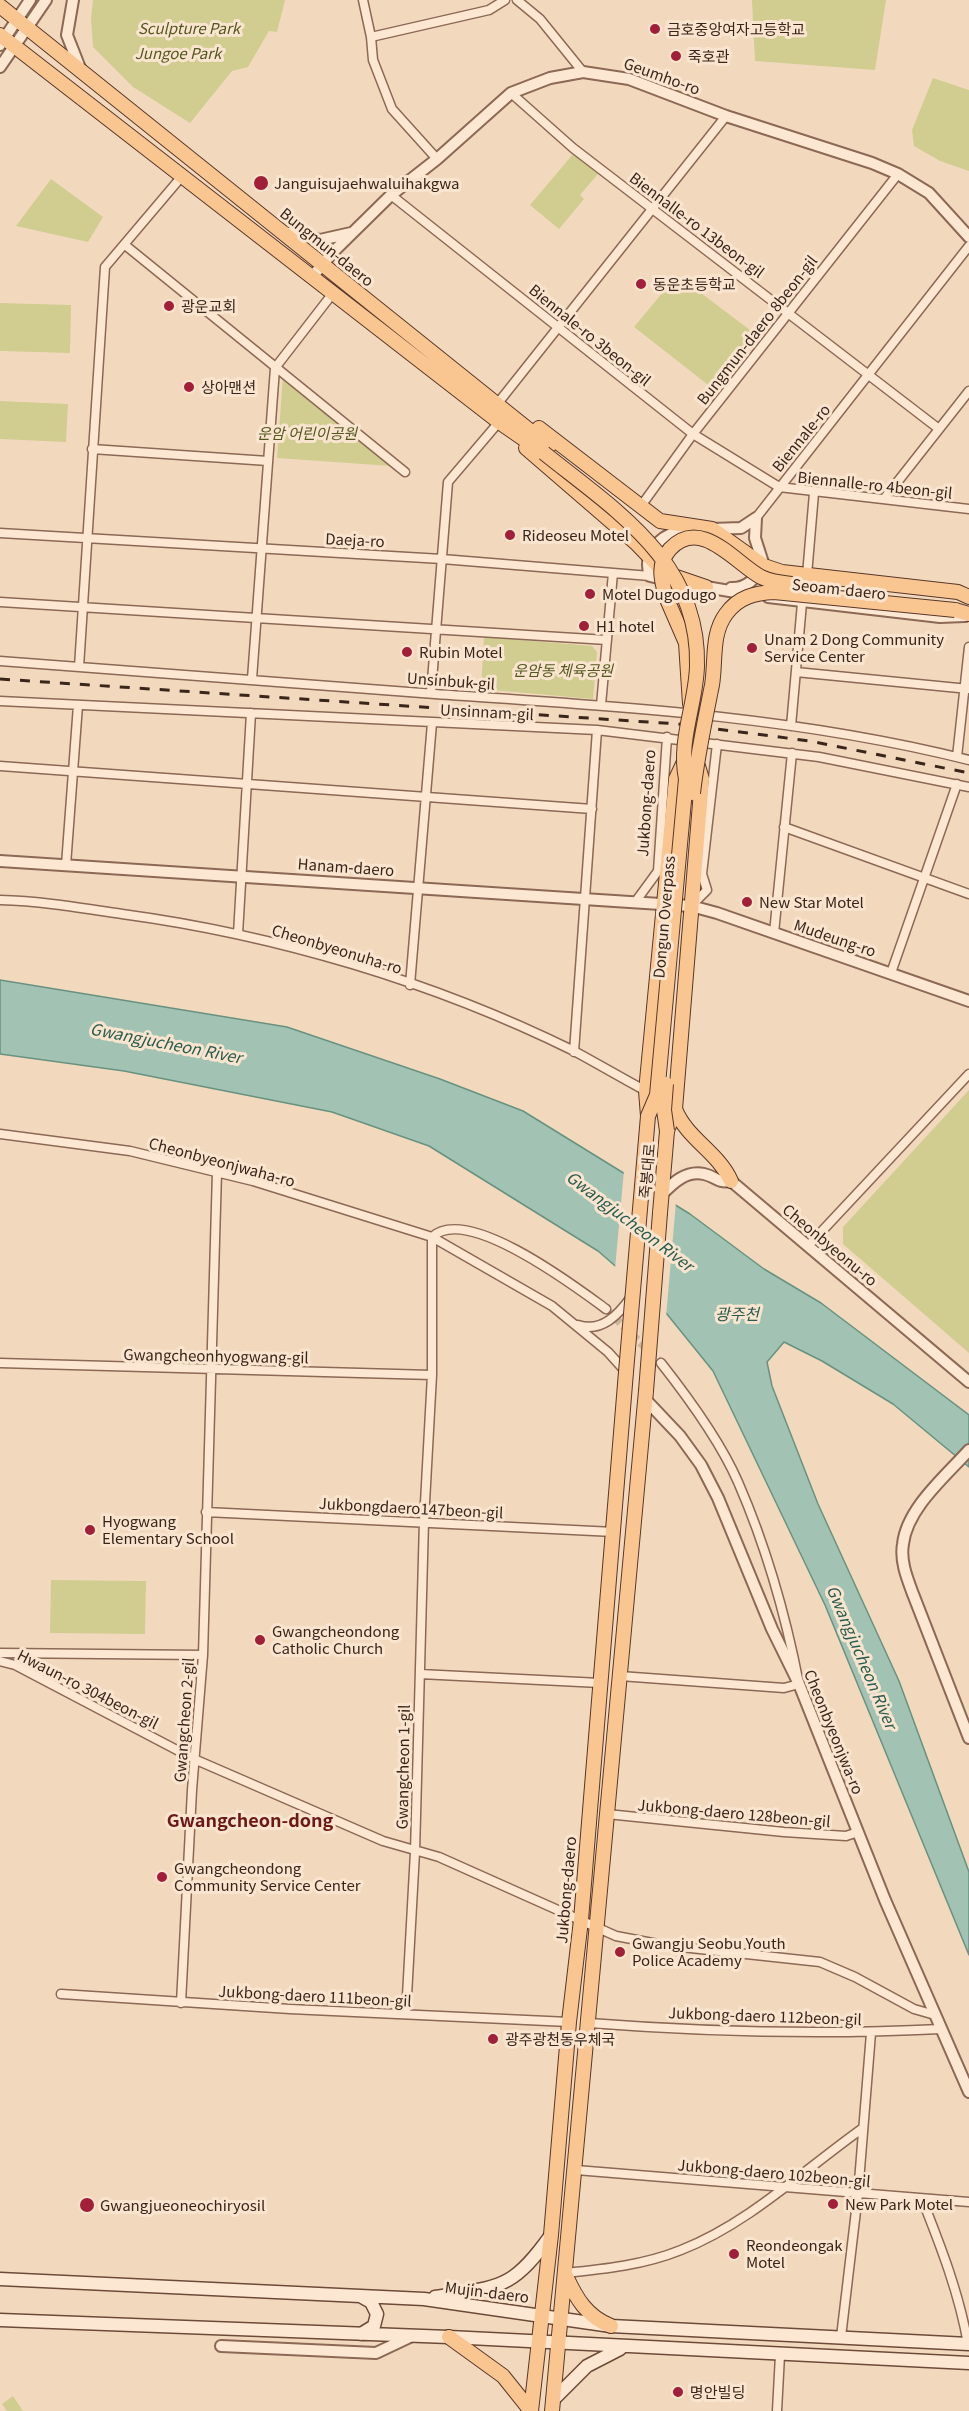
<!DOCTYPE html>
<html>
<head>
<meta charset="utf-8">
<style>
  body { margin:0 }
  canvas { display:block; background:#f2d9be }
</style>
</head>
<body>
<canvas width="969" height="2411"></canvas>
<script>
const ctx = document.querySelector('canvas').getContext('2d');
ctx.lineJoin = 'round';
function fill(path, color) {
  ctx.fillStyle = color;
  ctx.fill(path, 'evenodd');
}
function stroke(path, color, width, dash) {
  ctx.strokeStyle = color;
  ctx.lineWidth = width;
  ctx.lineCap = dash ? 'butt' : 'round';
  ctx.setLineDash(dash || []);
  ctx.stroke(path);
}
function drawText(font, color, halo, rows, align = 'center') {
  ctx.font = font + ' Georgia,"Noto Sans KR",serif';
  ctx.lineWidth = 6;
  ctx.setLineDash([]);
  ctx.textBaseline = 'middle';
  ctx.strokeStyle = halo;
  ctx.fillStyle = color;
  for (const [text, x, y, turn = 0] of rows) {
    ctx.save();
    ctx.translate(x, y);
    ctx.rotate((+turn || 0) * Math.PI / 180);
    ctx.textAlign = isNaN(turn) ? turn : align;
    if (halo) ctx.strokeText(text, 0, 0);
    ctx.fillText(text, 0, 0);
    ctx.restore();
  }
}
fill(new Path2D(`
  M93,0H285L277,32L269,31L248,67L232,71L190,123L133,87L93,47L91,19Z
  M752,0H886L875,70L755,61Z
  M933,78L969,90V171L940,161L914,146L912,130Z
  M573,154L598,174L580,195L584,199L559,229L530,205Z
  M51,179L103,217L88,242L16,226Z
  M677,275L754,333L712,388L634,327Z
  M0,303L71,305L70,353L0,351Z
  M283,376L391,466L277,458Z
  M0,401L68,404L66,442L0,439Z
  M484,637L592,646L597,652L593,699L481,689Z
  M969,1090V1353L843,1244V1227Z
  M51,1580L146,1581L145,1634L50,1633Z
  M13,2396L23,2411H7L2,2404Z`), '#d1cd91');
const water = new Path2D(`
  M0,980L287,1027L440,1079L523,1111L690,1214L764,1269L821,1303L969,1415V1467L893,1404L822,1361L784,1342L767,1362L772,1386L818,1504L899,1681L969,1872V1955L825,1605L713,1371L658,1303L598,1251L429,1146L332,1112L124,1071L0,1054Z`);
fill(water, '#a2c3b3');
stroke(water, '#689280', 1.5);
fill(new Path2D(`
  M624,1170L676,1202L666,1317L656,1305L615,1269Z`), '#f2d9be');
stroke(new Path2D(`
  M606,1309L661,1363`), '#cdb59d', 8, [8, 4]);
const minor = new Path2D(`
  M363,0L371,37
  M517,0L540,19L583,72
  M511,93L573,148L939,429
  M437,159L392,109L373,60L371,37L489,10L505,0
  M391,195L693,434L779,487L969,509
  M125,245L405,472
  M498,403L726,116
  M92,449L268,461
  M884,499L969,391
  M641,506L693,434L898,174
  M756,518L969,246
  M0,533L442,559L650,576
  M807,575L814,493
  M0,602L607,640
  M0,661C145,671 290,684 435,694C614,706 794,716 969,760
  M79,667L105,267L183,175
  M796,672L969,689
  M252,679L275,368L333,293
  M431,693L448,482L499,422
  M0,701L597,730L819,757L969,787
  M601,705L613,573
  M791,726L802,603
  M957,757L969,647
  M0,766L592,809
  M784,827L969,894
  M66,865L78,705
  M0,900C41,901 82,908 122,914C277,935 434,982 574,1051C598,1064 622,1078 646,1091
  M636,901L658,871L667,737
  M691,906L707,890L702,874L717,744
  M774,933L792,753
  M238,934L251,713
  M891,973L957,784
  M410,985L432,723
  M574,1052L597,730
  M0,1134L130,1151L253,1181L432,1237L552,1306L608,1352L626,1372
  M808,1246L969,1074
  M578,1325C602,1333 619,1314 631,1297
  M0,1363L432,1375
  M206,1512L614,1532
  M0,1653L203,1655
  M0,1661L15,1665L194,1759L383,1841L439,1857L616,1936L663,1945L820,1962L855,1977L914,2009L935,2015
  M420,1674L600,1683
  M620,1676L784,1688L799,1684C786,1617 765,1544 738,1482C721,1443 687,1396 661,1363
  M607,1814L784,1832L846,1836L858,1832
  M61,1994L290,2009L569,2022
  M181,2003L192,1790L203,1655L217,1172
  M406,2014L415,1852L424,1521L432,1375V1237C467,1204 576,1287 606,1309
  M589,2023C706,2032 824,2035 941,2029
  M576,2170L969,2202
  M922,2199C941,2247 959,2293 968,2344
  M565,2273C605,2269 644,2265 681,2250C748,2224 805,2169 863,2128
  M841,2337L858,2194L871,2033
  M777,2411L780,2355`);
const tertiary = new Path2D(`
  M73,0L67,35L80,68
  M0,45L30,0
  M0,67L46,0
  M285,232L320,240L351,233
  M312,277L332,253L391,195L437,159L511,93L550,78L583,72L629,79L726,116L872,163L898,174L929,193L969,237
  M711,529L741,528L756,518
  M667,580L650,576C641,549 665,532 689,529
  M700,586L753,595
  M731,588C747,589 755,578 764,566L755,538L756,518
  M768,597L940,617L965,616
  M0,861L691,906L717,913L969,1001
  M662,1194C673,1183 686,1170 704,1174C717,1177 716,1183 731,1181L969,1382
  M645,1399L680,1436L701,1465L718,1498L772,1629L799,1684L885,1900L969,2092
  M969,1450C946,1476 907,1508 903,1544C900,1561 907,1578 913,1594L969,1738
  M221,2346L376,2353L412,2336`);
const secondary = new Path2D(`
  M0,2279L424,2299L611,2326L969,2344
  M435,2297C500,2286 511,2291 551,2235
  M0,2320L449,2337L969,2363
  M361,2334L374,2326L377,2314L371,2302L362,2297
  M553,2400L587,2366L620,2349`);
const primary = new Path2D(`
  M0,6L549,446
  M0,35L499,422L544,453
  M539,428L660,521L712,529L764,566L782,572L958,592L969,597
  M526,448L636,543L665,573L706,587
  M666,597L686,643L690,704
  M955,610L969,614
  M675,1109C687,1139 718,1152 731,1181
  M648,1116L646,1091L676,779L683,764
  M660,1213L667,1131L675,1109L702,779L698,766
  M566,2276C576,2298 587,2317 611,2326
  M449,2337L503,2376L531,2411
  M531,2411L551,2235L569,2022L581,1920L626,1372
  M552,2411L646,1391`);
stroke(minor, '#8c6855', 11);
stroke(tertiary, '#8c6855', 14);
stroke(secondary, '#6e4a38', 15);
stroke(primary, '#59372a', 16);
stroke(minor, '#fce8d2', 8);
stroke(tertiary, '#fce8d2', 10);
stroke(secondary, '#fce8d2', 12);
stroke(primary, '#f9c692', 14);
stroke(new Path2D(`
  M0,679L678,724L810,741L969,773`), '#3a251b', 3, [10, 10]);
const primaryBridge = new Path2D(`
  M544,453C615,510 700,562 697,666C696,704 678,741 686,779L657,1095L648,1116L626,1372
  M666,597C661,579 657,564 670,549C701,516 735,563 761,577C771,582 782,583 792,584
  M693,793C697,757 705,720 712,685C716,661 711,634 726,614C738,597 755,593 774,592L955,610
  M666,1084L664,1110L667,1131
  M646,1391L660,1213`);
stroke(primaryBridge, '#59372a', 16, []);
stroke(primaryBridge, '#f9c692', 14);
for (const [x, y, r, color] of [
  [655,29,6,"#a11f38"],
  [676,56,6,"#a11f38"],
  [261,183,8,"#a11f38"],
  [641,284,6,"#a11f38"],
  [169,306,6,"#a11f38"],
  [189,387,6,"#a11f38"],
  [510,535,6,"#a11f38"],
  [590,594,6,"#a11f38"],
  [584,626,6,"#a11f38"],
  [752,648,6,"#a11f38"],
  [407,652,6,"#a11f38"],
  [747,902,6,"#a11f38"],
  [90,1530,6,"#a11f38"],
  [260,1640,6,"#a11f38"],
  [162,1877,6,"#a11f38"],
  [620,1952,6,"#a11f38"],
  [493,2039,6,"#a11f38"],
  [833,2204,6,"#a11f38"],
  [87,2205,8,"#a11f38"],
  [734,2254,6,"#a11f38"],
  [678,2392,6,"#a11f38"]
]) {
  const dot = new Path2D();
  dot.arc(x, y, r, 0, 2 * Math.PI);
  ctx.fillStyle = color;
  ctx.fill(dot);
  stroke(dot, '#f9e5cf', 2);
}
drawText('italic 15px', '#545820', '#f9e5cf', [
  ["Sculpture Park",189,28],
  ["Jungoe Park",178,53],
  ["운암 어린이공원",307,433],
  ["운암동 체육공원",563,670]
]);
drawText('15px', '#3a251b', '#f9e5cf', [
  ["금호중앙여자고등학교",667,29],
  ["죽호관",688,56],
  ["Janguisujaehwaluihakgwa",274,183],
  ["동운초등학교",653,284],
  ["광운교회",181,306],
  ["상아맨션",201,387],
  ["Rideoseu Motel",522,535],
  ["Motel Dugodugo",602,594],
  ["H1 hotel",596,626],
  ["Unam 2 Dong Community",764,639],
  ["Service Center",764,656],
  ["Rubin Motel",419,652],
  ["New Star Motel",759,902],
  ["Hyogwang",102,1521],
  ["Elementary School",102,1538],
  ["Gwangcheondong",272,1631],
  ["Catholic Church",272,1648],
  ["Gwangcheondong",174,1868],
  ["Community Service Center",174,1885],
  ["Gwangju Seobu Youth",632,1943],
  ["Police Academy",632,1960],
  ["광주광천동우체국",505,2039],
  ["New Park Motel",845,2204],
  ["Gwangjueoneochiryosil",100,2205],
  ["Reondeongak",746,2245],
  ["Motel",746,2262],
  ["명안빌딩",690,2392]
], 'left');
drawText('15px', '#3a251b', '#f9e5cf', [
  ["Geumho-ro",662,76,20],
  ["Biennalle-ro 13beon-gil",697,225,37],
  ["Bungmun-daero",327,247,39],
  ["Bungmun-daero 8beon-gil",757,330,-52],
  ["Biennale-ro 3beon-gil",590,335,39],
  ["Biennale-ro",801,438,-51],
  ["Biennalle-ro 4beon-gil",875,485,6],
  ["Daeja-ro",355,540,3],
  ["Seoam-daero",839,589,6],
  ["Unsinbuk-gil",451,681,4],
  ["Unsinnam-gil",487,712,3],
  ["Jukbong-daero",646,803,-86],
  ["Hanam-daero",346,867,4],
  ["Dongun Overpass",664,917,-85],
  ["Mudeung-ro",835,938,19],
  ["Cheonbyeonuha-ro",337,949,17],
  ["Cheonbyeonjwaha-ro",222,1162,15],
  ["죽봉대로",647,1171,-85],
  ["Cheonbyeonu-ro",830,1245,40],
  ["Gwangcheonhyogwang-gil",216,1356,1],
  ["Jukbongdaero147beon-gil",411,1508,3],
  ["Hwaun-ro 304beon-gil",88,1689,27],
  ["Gwangcheon 2-gil",184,1720,-86],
  ["Cheonbyeonjwa-ro",834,1732,68],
  ["Gwangcheon 1-gil",403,1767,-89],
  ["Jukbong-daero 128beon-gil",734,1813,5],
  ["Jukbong-daero",566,1890,-85],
  ["Jukbong-daero 111beon-gil",315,1996,3],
  ["Jukbong-daero 112beon-gil",765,2016,2],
  ["Jukbong-daero 102beon-gil",774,2173,5],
  ["Mujin-daero",487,2292,7]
]);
drawText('italic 16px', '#295b4f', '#f9e5cf', [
  ["Gwangjucheon River",166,1043,11],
  ["Gwangjucheon River",630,1221,37],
  ["광주천",737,1314],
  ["Gwangjucheon River",862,1657,67]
]);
drawText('bold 18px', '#6b1916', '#f9e5cf', [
  ["Gwangcheon-dong",250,1820]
]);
</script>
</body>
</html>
